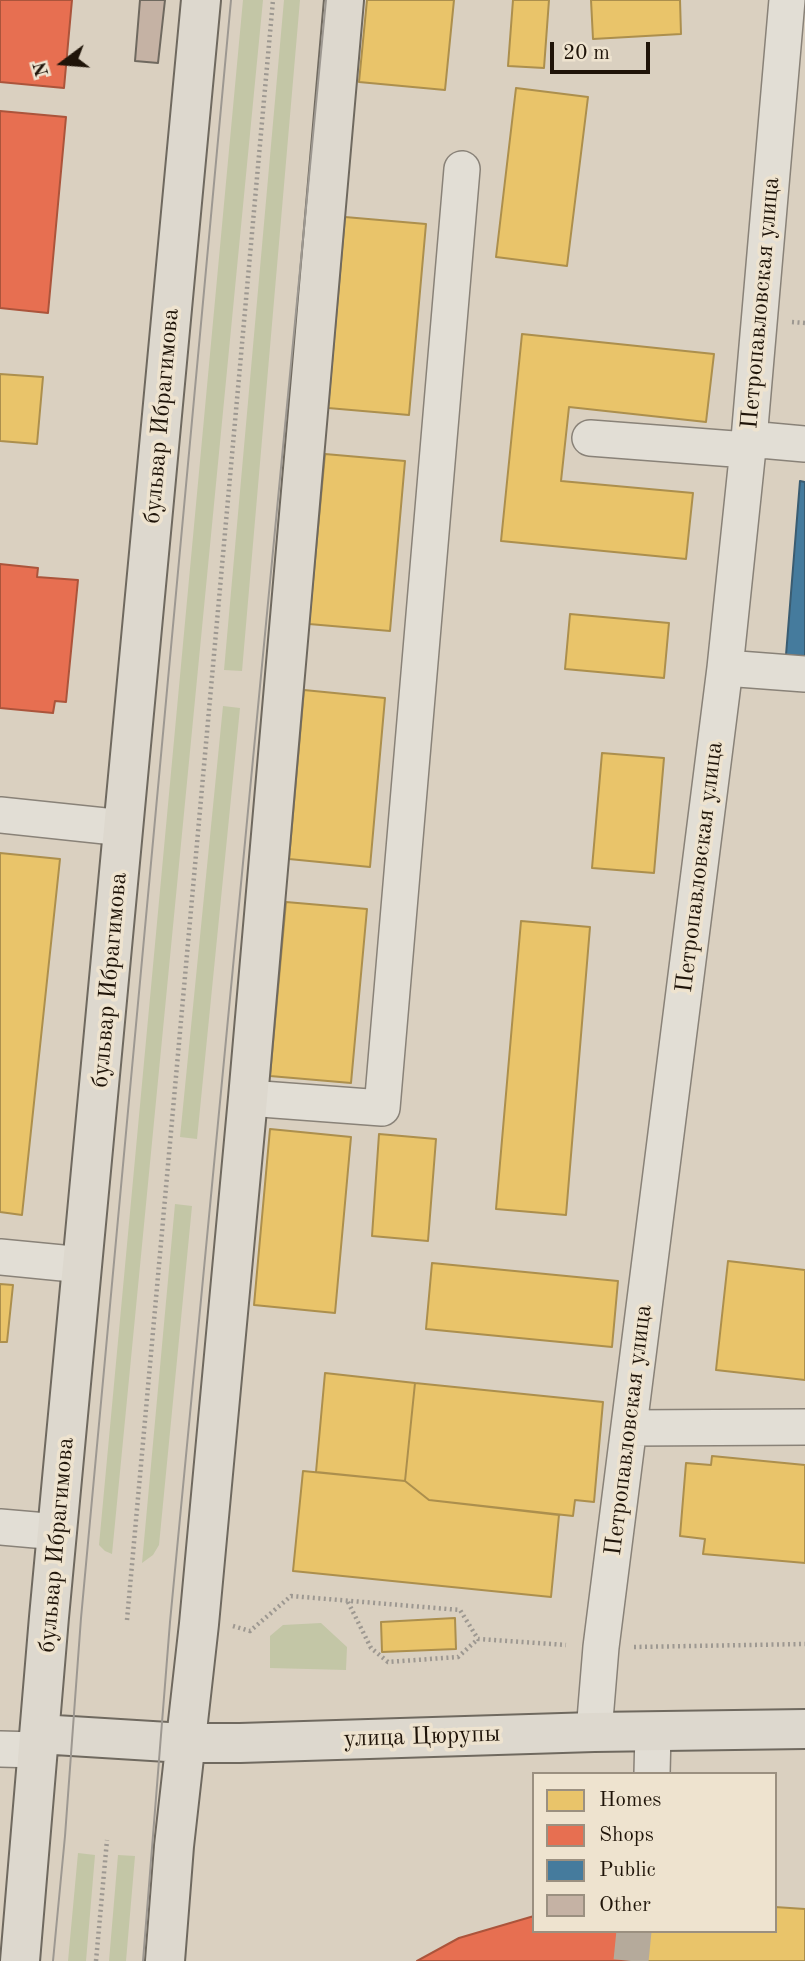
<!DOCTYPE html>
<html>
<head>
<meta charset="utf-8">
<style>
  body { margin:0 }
  #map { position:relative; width:805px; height:1961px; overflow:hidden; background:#dad0c0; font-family:"Old Standard TT",serif }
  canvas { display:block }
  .legend { position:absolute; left:532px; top:1772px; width:245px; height:161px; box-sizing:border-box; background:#eee3cf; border:2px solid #9b9080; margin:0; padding:9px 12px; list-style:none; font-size:21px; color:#1f1409 }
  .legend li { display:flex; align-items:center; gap:14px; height:35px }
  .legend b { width:35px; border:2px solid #9b9080 }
  .north { position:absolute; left:28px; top:28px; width:70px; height:70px; -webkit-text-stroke:5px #eee3cf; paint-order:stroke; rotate:254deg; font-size:19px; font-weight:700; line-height:28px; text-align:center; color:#1f1409 }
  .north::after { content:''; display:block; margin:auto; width:24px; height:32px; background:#1f1409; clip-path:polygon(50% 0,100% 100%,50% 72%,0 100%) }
  .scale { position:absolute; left:550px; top:42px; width:100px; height:32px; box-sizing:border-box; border:4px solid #1f1409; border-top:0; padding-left:9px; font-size:21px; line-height:24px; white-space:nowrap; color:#1f1409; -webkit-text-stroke:5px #eee3cf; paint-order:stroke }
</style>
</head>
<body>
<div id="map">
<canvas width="805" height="1961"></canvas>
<ul class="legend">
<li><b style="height:19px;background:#e9c46a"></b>Homes</li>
<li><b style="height:19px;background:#e76f51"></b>Shops</li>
<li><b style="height:19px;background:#457b9d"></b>Public</li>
<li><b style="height:19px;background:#c5b2a4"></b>Other</li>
</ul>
<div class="north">N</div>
<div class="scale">20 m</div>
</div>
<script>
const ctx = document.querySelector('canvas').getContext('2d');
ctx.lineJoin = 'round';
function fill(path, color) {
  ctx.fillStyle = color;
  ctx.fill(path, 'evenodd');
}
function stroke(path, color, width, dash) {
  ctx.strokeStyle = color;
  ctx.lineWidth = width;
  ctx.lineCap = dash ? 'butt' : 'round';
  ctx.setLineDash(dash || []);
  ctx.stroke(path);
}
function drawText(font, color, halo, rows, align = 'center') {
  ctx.font = font + ' "Old Standard TT",serif';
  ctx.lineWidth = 7;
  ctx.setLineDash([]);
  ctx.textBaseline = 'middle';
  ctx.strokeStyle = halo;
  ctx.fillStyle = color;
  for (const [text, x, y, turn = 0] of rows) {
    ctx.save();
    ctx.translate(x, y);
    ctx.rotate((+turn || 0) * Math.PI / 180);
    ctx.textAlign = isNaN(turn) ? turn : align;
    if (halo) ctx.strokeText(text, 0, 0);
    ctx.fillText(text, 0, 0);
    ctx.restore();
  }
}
fill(new Path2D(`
  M243,0H263L112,1554L105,1551L99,1545Z
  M284,0H300L242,671L224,670Z
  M223,706L240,708L197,1139L180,1137Z
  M175,1204L192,1206L159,1545L153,1555L142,1563Z
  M321,1623L347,1647L346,1670L270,1668V1636L283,1625Z
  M78,1853L95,1855L86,1961H68Z
  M118,1855L135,1856L126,1961H109Z`), '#c3c6a6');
const homes = new Path2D(`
  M367,0H454L445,90L359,82Z
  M513,0H549L544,68L508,66Z
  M591,0H680L681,34L593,39Z
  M516,88L588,97L567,266L496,257Z
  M345,217L426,224L409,415L328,408Z
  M522,334L714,354L706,422L569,407L561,481L693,493L686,559L501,541Z
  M0,374L43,377L37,444L0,441Z
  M325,454L405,461L390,631L309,624Z
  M570,614L669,623L664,678L565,669Z
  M304,690L385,698L370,867L289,859Z
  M602,753L664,758L654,873L592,868Z
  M0,853L60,859L22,1215L0,1212Z
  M286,902L367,909L351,1083L270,1076Z
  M521,921L590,927L566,1215L496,1209Z
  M270,1129L351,1137L335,1313L254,1305Z
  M379,1134L436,1139L428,1241L372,1236Z
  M728,1261L805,1270V1380L716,1370Z
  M432,1263L618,1281L612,1347L426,1329Z
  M0,1284L13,1285L7,1342H0Z
  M325,1373L415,1383L405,1481L316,1472Z
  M415,1383L603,1402L594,1502L575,1500L573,1516L429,1500L405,1481Z
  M712,1456L805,1465V1563L703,1554L705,1539L680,1536L686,1463L711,1465Z
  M303,1471L405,1481L429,1500L559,1515L551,1597L293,1571Z
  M455,1618L456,1649L382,1652L381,1622Z
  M775,1907L805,1909V1961H637L640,1931H775Z`);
fill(homes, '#e9c46a');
stroke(homes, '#ac8f4d', 2);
const shops = new Path2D(`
  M0,0H72L64,88L0,82Z
  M0,111L66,117L48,313L0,308Z
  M0,564L38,568L37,577L78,580L66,702L55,701L53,713L0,708Z
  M534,1916V1931H640L637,1961H417L459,1938Z`);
fill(shops, '#e76f51');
stroke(shops, '#ab543b', 2);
const public = new Path2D(`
  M800,481L805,482V656L786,655Z`);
fill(public, '#457b9d');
stroke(public, '#3a5c71', 2);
const building = new Path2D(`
  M140,0H165L158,63L135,61Z`);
fill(building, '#c5b2a4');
stroke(building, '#6f695f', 2);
stroke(new Path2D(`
  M631,1961L634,1931`), '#b5aa9b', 35, [35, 18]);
const minor = new Path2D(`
  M590,438L747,450
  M749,439L805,444
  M725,668L805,674
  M0,815L124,828
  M248,1098L382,1108L462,169
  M0,1257L83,1265
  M630,1428L805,1427
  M0,1527L58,1532
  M594,1732L601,1647L725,668L749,439L787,0
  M0,1749L38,1750
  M652,1774L653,1731`);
const major = new Path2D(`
  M39,1734L184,1743H240L594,1732L805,1729
  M20,1961L49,1617L201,0
  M165,1961L174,1846L199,1624L248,1098L344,0`);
stroke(minor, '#898278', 38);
stroke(major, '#6f695f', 42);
stroke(new Path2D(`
  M792,322L805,323
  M348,1602L371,1648L388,1662L458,1657L478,1639
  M127,1620L273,0
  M233,1626L250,1631L291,1596L460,1610L478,1639L566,1645
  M634,1647L805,1644
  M96,1961L107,1840`), '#9d9891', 4.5, [2, 3.5]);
stroke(minor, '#e2ded5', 35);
stroke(major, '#ddd8ce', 38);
stroke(new Path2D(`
  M53,1961L65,1836L81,1618L231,0
  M143,1961L170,1622L326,0`), '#9d9891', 2);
drawText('24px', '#1f1409', '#eee3cf', [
  ["Петропавловская улица",761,303,-85],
  ["бульвар Ибрагимова",162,416,-85],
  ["Петропавловская улица",700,867,-83],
  ["бульвар Ибрагимова",110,980,-85],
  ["Петропавловская улица",629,1430,-83],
  ["бульвар Ибрагимова",57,1545,-85],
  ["улица Цюрупы",422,1737,-2]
]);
</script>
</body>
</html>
